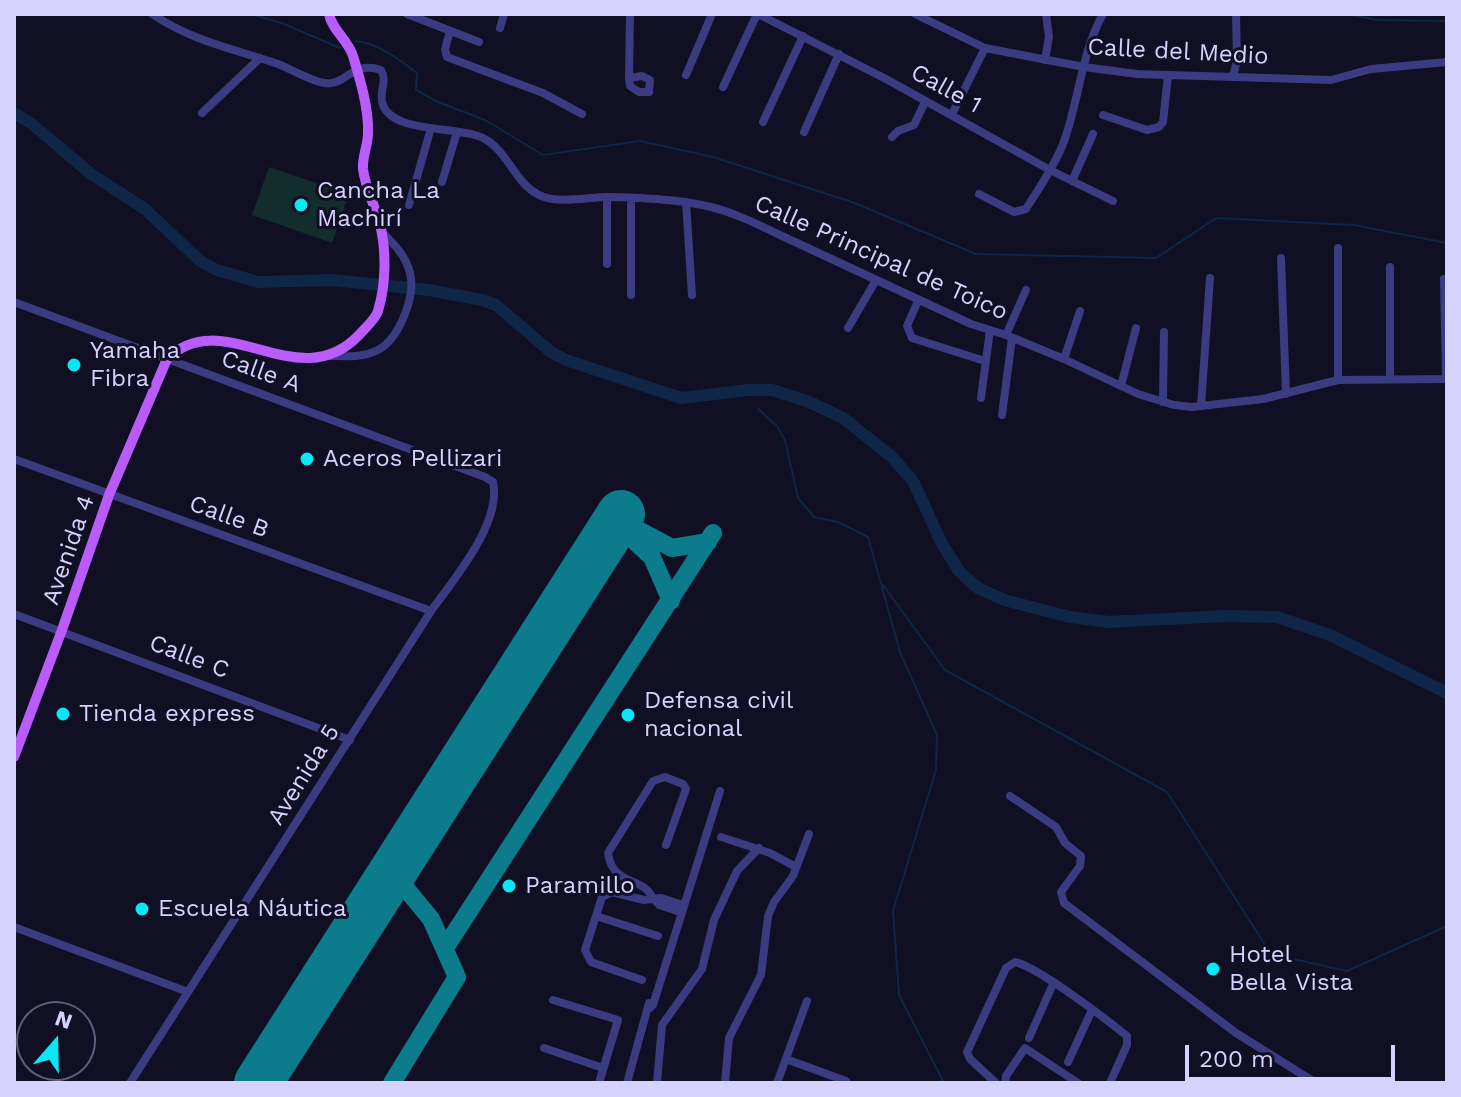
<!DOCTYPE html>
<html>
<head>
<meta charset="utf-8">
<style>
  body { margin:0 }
  #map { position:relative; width:1461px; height:1097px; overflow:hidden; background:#110f23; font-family:"Work Sans",sans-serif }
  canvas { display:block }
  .frame { position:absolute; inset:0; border:16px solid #d5d2fe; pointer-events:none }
  .north { position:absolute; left:16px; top:1001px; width:80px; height:80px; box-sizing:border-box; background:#110f23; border:2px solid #5f5d7b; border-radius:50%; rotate:20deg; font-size:22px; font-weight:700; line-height:32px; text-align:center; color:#d5d2fe }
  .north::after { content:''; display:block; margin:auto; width:28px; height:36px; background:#07e7f5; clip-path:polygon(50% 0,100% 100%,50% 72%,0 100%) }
  .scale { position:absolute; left:1185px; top:1045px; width:210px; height:36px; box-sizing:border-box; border:4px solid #d5d2fe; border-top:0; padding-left:10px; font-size:24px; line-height:28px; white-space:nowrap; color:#d5d2fe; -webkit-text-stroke:6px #110f23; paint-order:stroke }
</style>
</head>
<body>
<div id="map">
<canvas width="1461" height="1097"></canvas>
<div class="frame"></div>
<div class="north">N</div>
<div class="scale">200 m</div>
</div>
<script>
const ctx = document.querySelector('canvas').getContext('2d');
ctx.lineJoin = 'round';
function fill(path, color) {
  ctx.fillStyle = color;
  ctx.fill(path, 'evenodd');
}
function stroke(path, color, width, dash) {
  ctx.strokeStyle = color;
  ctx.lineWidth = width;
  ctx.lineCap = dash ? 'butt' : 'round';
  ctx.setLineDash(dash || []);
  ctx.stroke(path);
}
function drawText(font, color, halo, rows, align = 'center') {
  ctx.font = font + ' "Work Sans",sans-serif';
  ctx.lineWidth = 6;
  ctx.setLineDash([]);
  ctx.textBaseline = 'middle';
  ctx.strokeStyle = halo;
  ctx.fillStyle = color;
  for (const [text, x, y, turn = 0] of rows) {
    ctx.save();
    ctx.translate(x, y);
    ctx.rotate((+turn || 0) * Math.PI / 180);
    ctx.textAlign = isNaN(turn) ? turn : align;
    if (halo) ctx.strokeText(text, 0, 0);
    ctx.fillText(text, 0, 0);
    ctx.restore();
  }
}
fill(new Path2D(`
  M269,167L349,194L332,243L252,215Z`), '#122d2b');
stroke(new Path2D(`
  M251,14L284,24L340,48
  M1347,14L1377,20L1447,21
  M356,41C380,44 398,59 417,73L416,90L438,102L485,120L543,155L640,141L713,157L852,202L976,254L1156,258L1216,218L1354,225L1447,243
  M758,409L777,426L785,440L798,498L814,517L838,522L868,537L900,652L937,735L936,770L893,911L899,995L944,1083
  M883,585L945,670L1167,792L1271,954L1347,971L1447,926`), '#0f2647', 2);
stroke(new Path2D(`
  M14,113L32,124L91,174L145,209L200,261L217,270L258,282L332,280L429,290L482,300L496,305L551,352L566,360L681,398L748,390H772L807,401L843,418L892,457L913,481L941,542L959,571L978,588L1004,600L1070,617L1109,622L1225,616L1277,617L1330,635L1447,693`), '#0f2647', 12);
stroke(new Path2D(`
  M615,523L652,557L671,601
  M625,523L672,548L708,542
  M445,948L713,533
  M392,1083L457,977L431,919L393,873`), '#0c7b8c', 18);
stroke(new Path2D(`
  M258,1083L621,514`), '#0c7b8c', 48);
stroke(new Path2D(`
  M152,14C194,42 232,48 278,64C293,70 309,80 324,83C346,87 351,60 381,70C388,82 378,93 383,105C394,134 460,126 483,138C507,150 514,181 537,194C557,205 587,197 609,197C643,198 679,199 711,207C740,214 768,230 795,242C854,269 912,297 971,324L1006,335L1064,359L1138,394L1174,405L1192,407L1263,399L1338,380L1447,379
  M407,14L479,42
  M758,14L886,79L1050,170L1113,201
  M915,14L985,48L1084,67L1137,74L1331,80L1371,69L1447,62
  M500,28L504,14
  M450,31L445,49L447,57L543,93L582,114
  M1045,60L1049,37L1046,14
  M686,75L712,14
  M1233,76L1237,61L1236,14
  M629,78L642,76L650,80L649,92H639L630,86L629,78L630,14
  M723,87L757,14
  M202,113L260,58
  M952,114L985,48
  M1103,115L1147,130L1159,127L1163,122L1168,75
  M763,122L803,36
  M804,132L839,54
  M892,137L898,131L914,125L925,102
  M1072,181L1093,134
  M442,182L457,132
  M979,194L1014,212L1026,209C1039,188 1054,167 1063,144C1079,102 1081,53 1103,14
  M607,197V264
  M686,202L692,295
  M409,205L431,128
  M1338,248V380
  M1281,258L1286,394
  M1390,267V379
  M1444,279L1446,379
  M631,295V199
  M918,301L907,326L912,338L985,361
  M14,302L485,477L493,482C502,523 454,579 431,611L130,1083
  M848,328L876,280
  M1006,335L1026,290
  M329,356C346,356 362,358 378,350C399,339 416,296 410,273C406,256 394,244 382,232
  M1064,359L1080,311
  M1121,386L1136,328
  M981,398L990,330
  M1163,402L1164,332
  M1201,406L1210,278
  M1002,415L1012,338
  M14,459L431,611
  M14,614L350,740
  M1010,796L1056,827L1065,843L1081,856L1080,866L1061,892L1064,903L1236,1033L1316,1083
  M721,837L770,853L796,867
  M653,899C644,875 613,888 608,853L653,781L665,777L683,784L686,789L666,845
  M654,899L659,905L680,912
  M596,916L658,936
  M14,927L188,992
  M642,980L591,962L585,950L602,897L612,892L644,900L661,898L683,905
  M553,1000L618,1020L599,1083
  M650,1008L653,1005L720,791
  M1029,1038L1053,984
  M544,1048L603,1068
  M786,1059L846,1081
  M1068,1062L1092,1010
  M627,1083L649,1003
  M657,1083L662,1025L702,969L714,920L737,871L759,848
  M725,1083L729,1038L761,975L768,916L774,902L793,876L809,834
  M777,1083L807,1001
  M996,1083L970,1059L967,1052L1006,968L1015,962C1038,967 1106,1019 1127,1036V1045L1110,1083
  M1005,1083L1006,1076L1025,1048L1078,1083`), '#3b3b81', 8);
stroke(new Path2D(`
  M14,757L62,630L109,495L167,359C223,303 298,399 359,335C365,328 375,320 378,311C386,284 387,249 379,221C374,204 365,187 363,169C362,157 368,145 368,133C369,109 360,79 353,56C348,40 332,30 329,14`), '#b95cfb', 10);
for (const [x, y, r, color] of [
  [301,205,8,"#07e7f5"],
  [74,365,8,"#07e7f5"],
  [307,459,8,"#07e7f5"],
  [63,714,8,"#07e7f5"],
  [628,715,8,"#07e7f5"],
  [509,886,8,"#07e7f5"],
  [142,909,8,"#07e7f5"],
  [1213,969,8,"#07e7f5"]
]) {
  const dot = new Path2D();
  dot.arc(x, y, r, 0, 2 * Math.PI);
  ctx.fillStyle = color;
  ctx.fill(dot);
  stroke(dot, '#110f23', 3);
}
drawText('24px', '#d5d2fe', '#110f23', [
  ["Calle del Medio",1178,52,3],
  ["Calle 1",946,89,29],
  ["Calle Principal de Toico",881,258,24],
  ["Calle A",261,372,20],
  ["Calle B",229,517,20],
  ["Avenida 4",69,550,-71],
  ["Calle C",189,657,21],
  ["Avenida 5",304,775,-58]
]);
drawText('24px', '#d5d2fe', '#110f23', [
  ["Cancha La",317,191],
  ["Machirí",317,219],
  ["Yamaha",90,351],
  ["Fibra",90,379],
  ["Aceros Pellizari",323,459],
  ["Defensa civil",644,701],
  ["nacional",644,729],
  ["Tienda express",79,714],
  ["Paramillo",525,886],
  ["Escuela Náutica",158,909],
  ["Hotel",1229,955],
  ["Bella Vista",1229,983]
], 'left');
</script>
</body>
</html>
